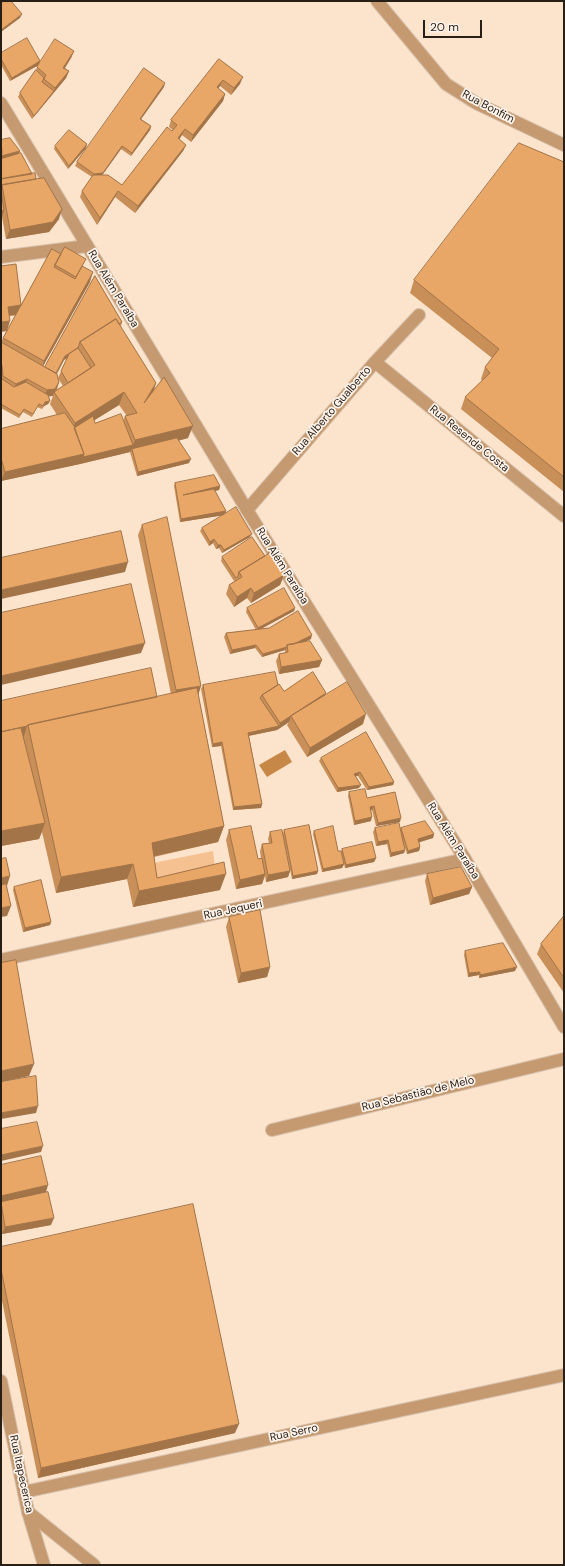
<!DOCTYPE html>
<html>
<head>
<meta charset="utf-8">
<style>
  body { margin:0 }
  #map { position:relative; width:565px; height:1566px; overflow:hidden; background:#fce3cc; font-family:"DM Sans",sans-serif }
  canvas { display:block }
  .frame { position:absolute; inset:0; border:2px solid #281f17; pointer-events:none }
  .scale { position:absolute; left:423px; top:20px; width:59px; height:18px; box-sizing:border-box; border:2px solid #281f17; border-top:0; padding-left:5px; font-size:12px; line-height:14px; white-space:nowrap; color:#281f17; -webkit-text-stroke:3px #fdf3ea; paint-order:stroke }
</style>
</head>
<body>
<div id="map">
<canvas width="565" height="1566"></canvas>
<div class="frame"></div>
<div class="scale">20 m</div>
</div>
<script>
const ctx = document.querySelector('canvas').getContext('2d');
ctx.lineJoin = 'round';
function fill(path, color) {
  ctx.fillStyle = color;
  ctx.fill(path, 'evenodd');
}
function stroke(path, color, width, dash) {
  ctx.strokeStyle = color;
  ctx.lineWidth = width;
  ctx.lineCap = dash ? 'butt' : 'round';
  ctx.setLineDash(dash || []);
  ctx.stroke(path);
}
function drawText(font, color, halo, rows, align = 'center') {
  ctx.font = font + ' "DM Sans",sans-serif';
  ctx.lineWidth = 3.5;
  ctx.setLineDash([]);
  ctx.textBaseline = 'middle';
  ctx.strokeStyle = halo;
  ctx.fillStyle = color;
  for (const [text, x, y, turn = 0] of rows) {
    ctx.save();
    ctx.translate(x, y);
    ctx.rotate((+turn || 0) * Math.PI / 180);
    ctx.textAlign = isNaN(turn) ? turn : align;
    if (halo) ctx.strokeText(text, 0, 0);
    ctx.fillText(text, 0, 0);
    ctx.restore();
  }
}
fill(new Path2D(`
  M213,851L216,876L155,889L148,864Z`), '#f6c191');
fill(new Path2D(`
  M285,750L292,762L267,777L259,765Z`), '#c68747');
const minor = new Path2D(`
  M1,257L87,246
  M375,362L564,516
  M247,510L375,362L419,315
  M1,960L465,859
  M272,1130L564,1059
  M24,1492L564,1375
  M28,1512L94,1565`);
const tertiary = new Path2D(`
  M377,1L446,84L476,103L564,145
  M1,103L247,510L465,859L564,1027
  M1,1381L28,1512L44,1565`);
stroke(minor, '#d6c0ab', 14);
stroke(tertiary, '#d6c0ab', 14);
stroke(minor, '#c69a70', 12);
stroke(tertiary, '#c69a70', 12);
fill(new Path2D(`
  M74,51L71,58L65,68L69,71L66,78L32,119L18,97L20,93L36,70L38,65L10,81L1,65V53L40,61L39,64Z
  M219,59L240,84L231,95L220,86L218,89L225,94L223,101L191,142L182,135L179,140L186,145L183,151L135,213L115,197L97,225L80,197L82,191L92,177L75,166L77,162L164,87L141,119L151,126L150,130L131,156L121,149L102,175L122,185L172,131L173,130L169,127L171,120Z
  M1,140L20,151L19,154L36,179L59,219L49,232L6,239L2,217H1Z
  M55,146L86,148L68,169L54,149Z
  M564,162V492L461,409L465,397L482,381L481,379L485,367L492,358L410,293L414,280Z
  M52,249L83,266L90,282L43,366L45,367L95,276L122,322L121,326H120L156,383L154,389L188,438L178,441L189,463L137,476L130,452L80,464L1,481V429L57,415L50,404L53,396H48L50,401L48,404L44,406L42,409L37,407L32,417L23,412L19,418L1,408V342L3,338L16,315L9,316L1,266L21,305ZM67,358L58,378L63,386L56,390L59,382L57,374L64,360ZM119,405L127,416H125L123,421L95,423L94,420Z
  M175,483L220,486L219,490L214,491L226,511L225,514L250,537L222,553L219,548L216,549L213,543L209,546L200,531L202,528L224,515L180,522L174,486Z
  M142,525L198,693L224,826L218,842L154,857L157,878L220,890L133,907L127,879L56,893L42,832L39,839L1,846V701L157,697L171,694L138,535Z
  M265,556L284,575L280,585L251,603L247,598L234,607L226,594L229,585L236,580L234,581L221,561L222,557Z
  M247,608H295L294,611L261,629L311,639L303,642L322,660L319,667L279,674L276,661L279,654L285,653V650L262,657L255,648L230,654L224,637L226,633L256,630L246,612Z
  M203,685H278L284,691L325,695L363,724L307,757L287,725L289,722L277,730L249,736L262,804L261,808L233,810L221,746L212,747L201,689Z
  M321,758L394,782L393,785L367,790L358,776H355L359,788L337,792L319,761Z
  M349,792L367,798L400,822L376,826L372,810H371V821L354,825L348,796Z
  M375,828L400,830L401,828L434,834L433,838L419,842L420,847L419,851L407,854L403,841L405,850L404,853L390,857L387,844L376,846L373,832Z
  M229,830L258,859L261,858L260,851L262,844L269,843L268,839L270,832L283,834L284,830L318,871L317,874L292,879L285,844L290,871L288,877L266,882L265,876L262,884L236,889L226,840Z
  M314,831L338,851L344,864L342,868L322,872L313,834Z
  M342,849L376,858L374,862L345,868L341,852Z
  M427,874L472,887L469,894L430,905L425,881Z
  M14,887L51,922L50,925L23,932L13,890Z
  M564,916V993L537,954L541,944Z
  M229,917L270,967L267,977L238,983L226,927Z
  M465,951L515,971L479,978V975L468,977L464,955Z
  M1,1165L46,1192L33,1195L51,1225L2,1234L1,1225Z
  M1,1247L235,1433L38,1478L1,1296Z`), '#c88f59');
fill(new Path2D(`
  M22,14L20,18L1,32V30Z
  M74,51L71,58L61,74L63,68Z
  M40,61L39,65L10,81L12,78Z
  M69,71L66,78L32,119L34,116L54,91L55,88Z
  M243,77L240,84L231,95L234,88Z
  M223,80L220,86L214,94L217,87Z
  M165,83L164,87L139,122L140,119Z
  M225,94L223,101L191,142L193,135Z
  M151,126L150,130L131,156L132,153Z
  M185,129L182,135L175,145L178,138Z
  M87,144L86,148L68,169L69,166Z
  M186,145L183,151L135,213L138,206Z
  M122,146L121,149L101,177L93,178L94,174Z
  M20,151L18,155L1,159V156Z
  M118,191L115,197L97,225L100,218Z
  M62,209L59,219L49,232L6,239L10,230Z
  M4,210L2,217H1V211Z
  M93,272L90,282L41,370L44,361Z
  M21,305L18,315L4,316L8,307Z
  M10,321L7,331L1,332V322Z
  M78,349L77,352L64,360L55,377L65,356Z
  M27,379L25,386L13,391L16,384Z
  M59,382L57,389L55,392H54L53,396L44,397L47,390Z
  M156,383L152,396L144,403Z
  M124,392L119,405L74,433L73,429L75,423Z
  M50,401L48,404L44,406L42,409L45,402Z
  M193,426L188,438L132,452V449L130,452L80,464L83,457L133,445L135,440Z
  M84,454L80,464L1,481L5,472Z
  M191,459L189,463L137,476L138,472Z
  M220,486L219,490L182,498L183,495Z
  M226,511L225,515L180,522L181,519Z
  M252,534L250,537L222,553L224,550Z
  M214,539L213,543L209,546L210,542Z
  M218,545H221L219,548L216,549Z
  M128,562L125,572L1,599V590Z
  M284,575L280,585L251,603L254,593Z
  M251,588L247,598L234,607L237,597Z
  M295,608L294,611L257,631L258,628Z
  M312,635L311,639L290,649L287,647Z
  M145,643L141,653L1,685V676Z
  M256,645L255,648L230,654L232,650Z
  M287,647L285,650L262,657L263,654Z
  M322,660L319,667L279,674L281,667Z
  M201,686L198,696L173,700L176,690Z
  M326,693L324,699L291,716L289,722L277,730L247,736L248,733L279,726L280,723Z
  M366,714L363,724L307,757L310,748Z
  M27,726L24,736L1,741V732Z
  M222,742L221,746L212,747L213,744Z
  M360,772L358,776L352,777L354,774Z
  M394,782L393,785L367,790L369,787Z
  M361,785L359,788L337,792L338,788Z
  M262,804L261,808L233,810L234,807Z
  M374,806L372,810L369,811L370,807Z
  M372,817L371,821L354,825L355,821Z
  M401,818L400,822L376,826L378,823Z
  M45,823L39,839L1,846V831Z
  M224,826L218,842L146,858L152,843Z
  M434,834L433,838L417,843L418,839Z
  M388,840L387,844L376,846L378,842Z
  M420,847L419,851L407,854L408,851Z
  M405,850L404,853L390,857L391,853Z
  M376,858L374,862L345,868L346,865Z
  M133,864L127,879L56,893L61,877Z
  M344,864L342,868L322,872L323,869Z
  M290,871L288,877L266,882L268,875Z
  M318,871L317,874L292,879L293,876Z
  M226,874L220,890L133,907L139,891Z
  M265,874L262,884L236,889L240,880Z
  M10,876L6,889L1,890V878Z
  M472,887L469,894L430,905L433,898Z
  M11,906L7,916L1,917V908Z
  M51,922L50,925L23,932L25,928Z
  M270,967L267,977L238,983L241,973Z
  M517,967L515,971L479,978L480,975Z
  M480,972L479,975L468,977L469,973Z
  M34,1064L29,1076L1,1082V1071Z
  M38,1106L36,1113L1,1119V1113Z
  M43,1146L41,1152L1,1161V1155Z
  M48,1185L46,1192L1,1202V1196Z
  M54,1218L51,1225L2,1234L5,1227Z
  M239,1424L235,1433L38,1478L41,1468Z`), '#a27448');
const building = new Path2D(`
  M4,1H11L22,14L1,30V4Z
  M27,38L40,61L12,78L1,59V53Z
  M55,39L74,51L63,68L69,71L55,88L44,79L46,75L37,67Z
  M219,59L243,77L234,88L223,80L217,87L225,94L193,135L185,129L178,138L186,145L138,206L118,191L100,218L82,191L93,175H108L122,185L167,127L172,131L177,125L171,120Z
  M144,68L165,83L140,119L151,126L132,153L122,146L103,173L94,174L77,162Z
  M36,70L44,78L42,82L54,91L34,116L20,93Z
  M69,130L87,144L69,166L55,146Z
  M10,138L20,151L1,156L2,153L1,140Z
  M519,143L564,162V477L465,397L490,373L485,367L499,349L414,280Z
  M21,153L32,174L1,179V159Z
  M35,173L36,179L2,185L1,186V179Z
  M44,178L62,209L53,222L10,230L2,185Z
  M1,191L4,210L1,211Z
  M65,247L86,259L76,277L55,265Z
  M52,249L61,254L54,267L75,279L82,266L93,272L44,361L3,338L21,305L8,307L10,321L1,322V266L16,264L21,305Z
  M95,276L122,322L119,324L116,319L80,342L78,348L65,356L56,373L45,367Z
  M116,319L156,383L144,403L164,377L193,426L135,440L125,416L137,413L124,392L75,423L54,392L95,365L80,342Z
  M1,342L57,374L59,382L55,389L47,390L27,379L16,384L3,376L2,365H1Z
  M78,348L91,368L68,383L61,371L69,354Z
  M1,373L2,379L14,387L26,382L48,395L50,401L45,402L43,406L39,404L33,414L24,409L20,415L1,404Z
  M65,413L74,426L84,454L5,472L1,458V429Z
  M121,414L133,445L83,457L84,454L74,428L93,416L95,423Z
  M177,438L191,459L138,472L132,449Z
  M214,475L220,486L183,495L214,489L226,511L181,519L175,483Z
  M236,507L252,534L224,550L221,545H218L214,539L210,542L202,528Z
  M167,517L201,686L176,690L142,525Z
  M121,531L128,562L1,590V558Z
  M252,537L265,556L239,572L238,576L236,578L222,557Z
  M270,553L284,575L254,593L251,588L237,597L229,585L242,577L239,572Z
  M131,584L145,643L1,676V613Z
  M284,588L295,608L258,628L247,608Z
  M298,611L312,635L294,644L287,645V647L263,654L256,645L232,650L226,633L269,628Z
  M310,641L322,660L281,667L279,654L288,652L287,645Z
  M151,668L157,697L28,725L27,726L1,732V701Z
  M275,672L278,685L262,695L260,698L279,726L248,733L262,804L234,807L222,742L213,744L203,685Z
  M313,672L326,693L280,723L262,695L279,684L284,691Z
  M347,682L366,714L310,748L291,716Z
  M197,688L224,826L152,843L157,878L224,862L226,874L139,891L133,864L61,877L28,725Z
  M21,728L45,823L1,831V732Z
  M366,732L394,782L369,787L360,772L354,774L361,785L338,788L321,758Z
  M365,789L367,798L395,792L401,818L378,823L374,806L370,807L372,817L355,821L349,792Z
  M425,821L434,834L418,839L420,847L408,851L401,828Z
  M399,823L405,850L391,853L388,840L378,842L375,828Z
  M309,825L318,871L293,876L284,830Z
  M251,826L258,859L262,858L265,874L240,880L229,830Z
  M333,826L338,851H341L344,864L323,869L314,831Z
  M282,830L290,871L268,875L262,844L272,843L270,832Z
  M372,842L376,858L346,865L342,849Z
  M6,858L10,876L1,878V859Z
  M461,867L472,887L433,898L427,874Z
  M41,880L51,922L25,928L14,887Z
  M6,884L11,906L1,908V885Z
  M260,910L270,967L241,973L229,917Z
  M564,916V978L541,944Z
  M503,943L517,967L480,975V972L469,973L465,951Z
  M16,960L34,1064L1,1071V963Z
  M36,1076L38,1106L1,1113V1082Z
  M37,1122L43,1146L1,1155V1129Z
  M41,1156L48,1185L1,1196V1165Z
  M48,1192L54,1218L5,1227L1,1202Z
  M193,1204L239,1424L41,1468L1,1269V1247Z`);
fill(building, '#e8a667');
stroke(building, '#a27448', 1);
drawText('11px', '#281f17', '#fdf3ea', [
  ["Rua Bonfim",488,107,28],
  ["Rua Além Paraíba",113,289,59],
  ["Rua Alberto Gualberto",332,411,-49],
  ["Rua Resende Costa",469,439,39],
  ["Rua Além Paraíba",282,566,58],
  ["Rua Além Paraíba",453,841,58],
  ["Rua Jequeri",233,910,-12],
  ["Rua Sebastião de Melo",418,1094,-14],
  ["Rua Serro",294,1433,-12],
  ["Rua Itapecerica",21,1474,78]
]);
</script>
</body>
</html>
